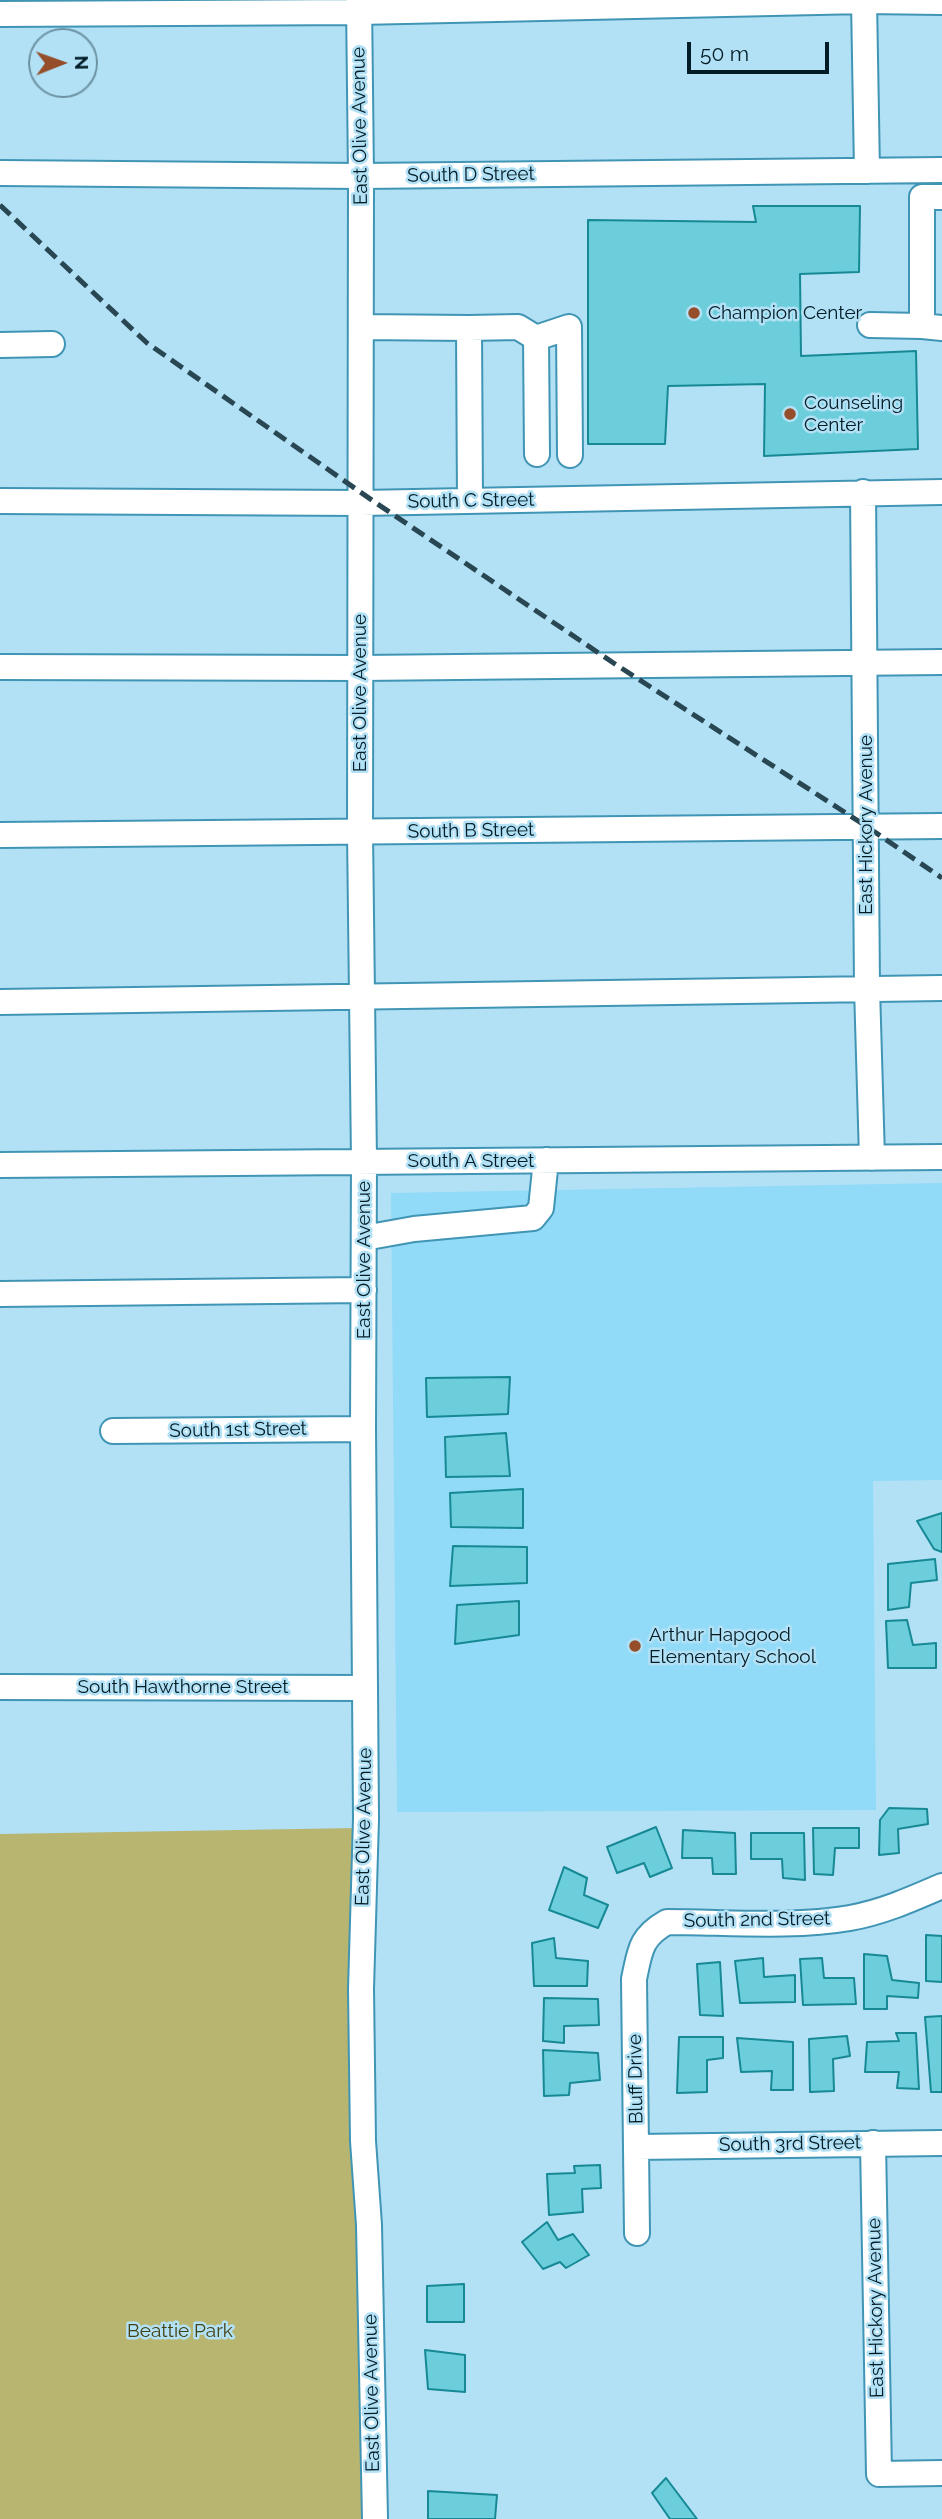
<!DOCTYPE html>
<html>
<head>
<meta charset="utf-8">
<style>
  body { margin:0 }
  #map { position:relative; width:942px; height:2519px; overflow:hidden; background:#b2e1f6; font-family:Raleway,sans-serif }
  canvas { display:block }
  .north { position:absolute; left:28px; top:28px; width:70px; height:70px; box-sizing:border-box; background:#b2e1f6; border:2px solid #6c92a2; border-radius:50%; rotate:89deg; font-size:19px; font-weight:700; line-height:28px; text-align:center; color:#021c25 }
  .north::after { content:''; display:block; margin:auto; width:24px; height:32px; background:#954e29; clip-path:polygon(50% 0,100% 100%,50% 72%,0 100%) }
  .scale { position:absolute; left:687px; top:42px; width:142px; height:32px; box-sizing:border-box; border:4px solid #021c25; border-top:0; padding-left:9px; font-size:21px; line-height:24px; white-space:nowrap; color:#021c25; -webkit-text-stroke:5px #b2e1f6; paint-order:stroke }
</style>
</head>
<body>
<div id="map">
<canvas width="942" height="2519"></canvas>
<div class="north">N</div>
<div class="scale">50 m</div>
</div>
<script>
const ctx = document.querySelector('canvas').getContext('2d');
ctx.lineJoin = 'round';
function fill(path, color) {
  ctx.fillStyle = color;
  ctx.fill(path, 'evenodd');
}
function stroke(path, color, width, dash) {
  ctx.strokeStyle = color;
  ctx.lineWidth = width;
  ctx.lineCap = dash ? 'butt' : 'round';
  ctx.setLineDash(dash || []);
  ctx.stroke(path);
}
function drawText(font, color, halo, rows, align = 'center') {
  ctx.font = font + ' Raleway,sans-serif';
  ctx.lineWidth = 5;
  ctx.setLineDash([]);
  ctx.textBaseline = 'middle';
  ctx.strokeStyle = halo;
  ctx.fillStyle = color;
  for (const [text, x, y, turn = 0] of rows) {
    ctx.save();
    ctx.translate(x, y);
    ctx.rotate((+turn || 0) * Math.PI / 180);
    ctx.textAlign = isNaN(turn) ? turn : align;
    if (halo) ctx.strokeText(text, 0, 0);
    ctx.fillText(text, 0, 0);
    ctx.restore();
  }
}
fill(new Path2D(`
  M942,1183V1480L873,1481L876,1810L397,1812L391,1193Z`), '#91daf8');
fill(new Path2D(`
  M356,1828L363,2519H0V1834Z`), '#b8b571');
const building = new Path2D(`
  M753,206H860L859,272L800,274L801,356L916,351L918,449L764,456L765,384L668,386L665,444H588V220L756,222Z
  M510,1377L508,1414L427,1417L426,1378Z
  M506,1433L510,1476L446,1477L445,1437Z
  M523,1489V1528L451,1527L450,1493Z
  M942,1513V1552L934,1549L917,1521Z
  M453,1546L527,1547V1583L450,1586Z
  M935,1559L937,1580L911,1583L909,1607L888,1610V1564Z
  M519,1601V1635L455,1644L457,1605Z
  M907,1620L913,1645L936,1643V1668H888L886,1621Z
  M889,1808L927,1809L928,1824L898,1829L899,1853L879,1855L880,1820Z
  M656,1827L672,1868L650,1877L644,1863L617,1873L607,1847Z
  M813,1828H859V1848H835L833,1875L814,1874Z
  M683,1830L735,1833L736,1874H713L712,1858H682Z
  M751,1833H804L805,1880L783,1878L782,1859H751Z
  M564,1867L587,1878L584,1895L608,1905L598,1928L549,1910Z
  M926,1935L942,1936V1982L926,1981Z
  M554,1938L556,1958L588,1961L587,1986H534L532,1943Z
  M864,1954L887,1956L892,1980L919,1983L918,1998L887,1996V2009H864Z
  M763,1958L764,1977L795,1975V2002L740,2003L735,1961Z
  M822,1958L824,1978H854L856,2004L803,2005L800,1959Z
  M720,1962L723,2016L700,2015L697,1964Z
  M544,1998L598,1999L599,2025L564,2026V2043L543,2041Z
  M942,2016V2092H931L925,2017Z
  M896,2033H916L919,2089L897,2088L899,2072H865L867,2042L899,2041Z
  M847,2036L850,2056L833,2059L834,2091L810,2092L809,2039Z
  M679,2037H723V2058L707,2060V2092L677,2093Z
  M737,2038L793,2042V2090H771L772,2071L741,2072Z
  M543,2050L598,2053L600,2080L570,2083L569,2095L544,2096Z
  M600,2165L601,2188L582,2189L583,2212L549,2215L547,2174L575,2173L574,2166Z
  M547,2222L558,2240L573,2234L589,2255L566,2268L560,2262L543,2269L522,2242Z
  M464,2284V2322H427V2286Z
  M425,2350L465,2355V2392L428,2389Z
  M666,2478L697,2519H670L652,2493Z
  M428,2491L497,2495L495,2519H428Z`);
fill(building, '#6bceda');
stroke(building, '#168995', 2);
const minor = new Path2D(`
  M359,0L361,176L360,832L364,1161L363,1429L366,1819L361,1989L363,2141L369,2225L375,2519
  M864,0L867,171
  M0,14L359,12L864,1L942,2
  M0,173L361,176L942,170
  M942,197H922V326L942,328
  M870,325L922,326
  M361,327L469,328
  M536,338L569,327L570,455
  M0,345L52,344
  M863,492L867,988L872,1158
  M0,501L361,503L942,492
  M470,501L469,328L518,327L536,338L537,454
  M0,667L361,668L942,662
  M0,835L942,826
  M0,1002L942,988
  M0,1165L942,1157
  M364,1238L414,1229L533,1218L541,1208L546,1160
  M0,1294L364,1290
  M113,1431L363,1429
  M0,1687L365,1688
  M873,2143L879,2474L942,2473
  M637,2147L942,2143
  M637,2233L634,1979C640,1951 640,1937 667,1922C726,1922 792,1928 850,1918C883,1912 912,1899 942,1886`);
stroke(minor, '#4095b5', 28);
stroke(minor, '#fff', 24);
stroke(new Path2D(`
  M0,205L147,343L376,503L615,664L866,826L942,878`), '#294753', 5, [14, 7]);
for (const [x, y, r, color] of [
  [694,313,7,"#954e29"],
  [790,414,7,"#954e29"],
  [635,1646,7,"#954e29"]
]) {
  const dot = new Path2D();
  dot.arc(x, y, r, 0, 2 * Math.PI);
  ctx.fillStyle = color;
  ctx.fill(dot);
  stroke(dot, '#b2e1f6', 2.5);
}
drawText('19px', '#021c25', '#b2e1f6', [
  ["East Olive Avenue",360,126,-91],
  ["South D Street",471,175,-1],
  ["South C Street",471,501,-1],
  ["East Olive Avenue",360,693,-90],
  ["East Hickory Avenue",866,825,-90],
  ["South B Street",471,831,-1],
  ["South A Street",471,1161],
  ["East Olive Avenue",364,1260,-90],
  ["South 1st Street",238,1430,-1],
  ["South Hawthorne Street",183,1687],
  ["East Olive Avenue",364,1827,-89],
  ["South 2nd Street",757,1920,-1],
  ["Bluff Drive",636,2079,-91],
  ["South 3rd Street",790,2144,-1],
  ["East Hickory Avenue",876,2308,-91],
  ["East Olive Avenue",372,2393,-91]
]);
drawText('19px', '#021c25', '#b2e1f6', [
  ["Champion Center",708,313],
  ["Counseling",804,403],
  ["Center",804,425],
  ["Arthur Hapgood",649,1635],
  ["Elementary School",649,1657]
], 'left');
drawText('19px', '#444112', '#b2e1f6', [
  ["Beattie Park",180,2331]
]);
</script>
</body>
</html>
